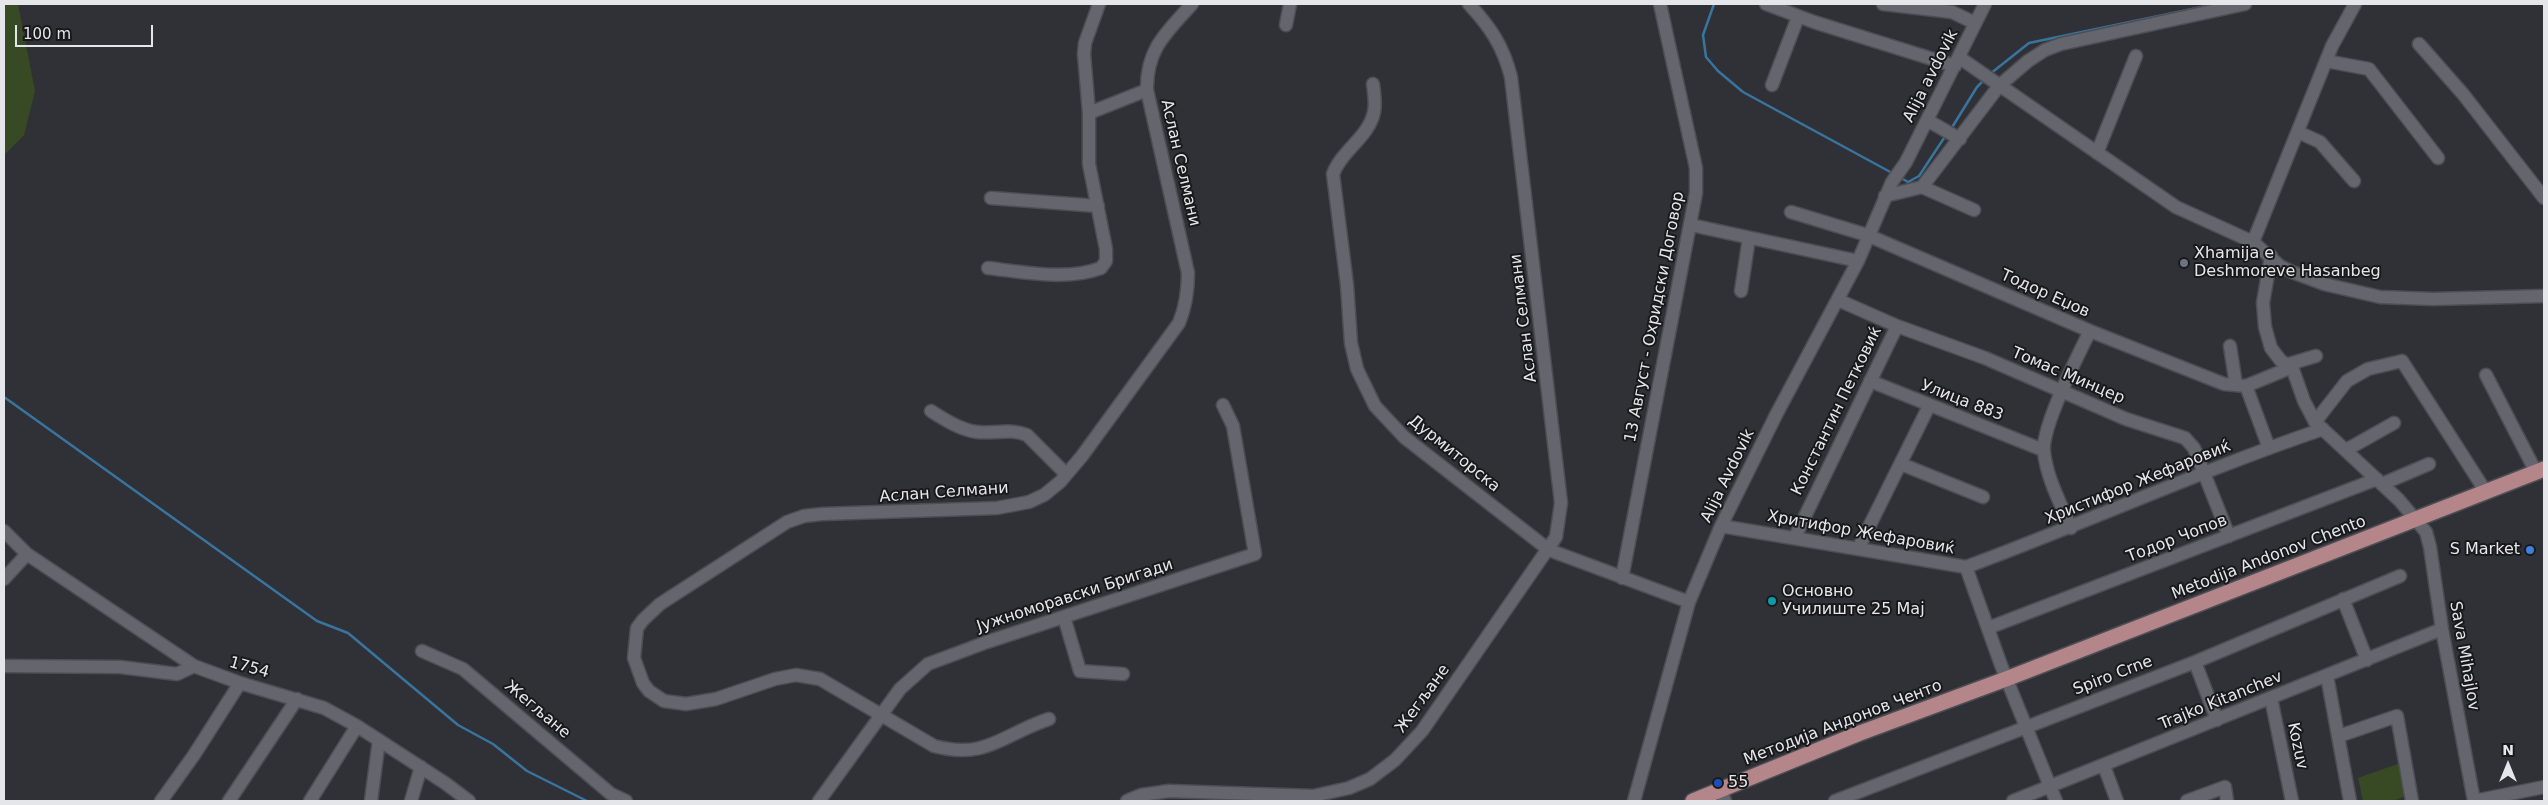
<!DOCTYPE html>
<html>
<head>
<meta charset="utf-8">
<style>
  body { margin:0 }
  #map { position:relative; width:2548px; height:805px; overflow:hidden; background:#303137; font-family:"DejaVu Sans",sans-serif }
  canvas { display:block }
  .frame { position:absolute; inset:0; border:5px solid #e5e6ea; pointer-events:none }
  .north { position:absolute; left:2483px; top:740px; width:50px; height:50px; -webkit-text-stroke:4px #19191c; paint-order:stroke; rotate:0deg; font-size:14px; font-weight:700; line-height:20px; text-align:center; color:#e5e6ea }
  .north::after { content:''; display:block; margin:auto; width:18px; height:22px; background:#e5e6ea; clip-path:polygon(50% 0,100% 100%,50% 72%,0 100%) }
  .scale { position:absolute; left:15px; top:25px; width:138px; height:22px; box-sizing:border-box; border:2px solid #e5e6ea; border-top:0; padding-left:6px; font-size:15px; line-height:18px; white-space:nowrap; color:#e5e6ea; -webkit-text-stroke:4px #19191c; paint-order:stroke }
</style>
</head>
<body>
<div id="map">
<canvas width="2548" height="805"></canvas>
<div class="frame"></div>
<div class="north">N</div>
<div class="scale">100 m</div>
</div>
<script>
const ctx = document.querySelector('canvas').getContext('2d');
ctx.lineJoin = 'round';
function fill(path, color) {
  ctx.fillStyle = color;
  ctx.fill(path, 'evenodd');
}
function stroke(path, color, width, dash) {
  ctx.strokeStyle = color;
  ctx.lineWidth = width;
  ctx.lineCap = dash ? 'butt' : 'round';
  ctx.setLineDash(dash || []);
  ctx.stroke(path);
}
function drawText(font, color, halo, rows, align = 'center') {
  ctx.font = font + ' "DejaVu Sans",sans-serif';
  ctx.lineWidth = 4;
  ctx.setLineDash([]);
  ctx.textBaseline = 'middle';
  ctx.strokeStyle = halo;
  ctx.fillStyle = color;
  for (const [text, x, y, turn = 0] of rows) {
    ctx.save();
    ctx.translate(x, y);
    ctx.rotate((+turn || 0) * Math.PI / 180);
    ctx.textAlign = isNaN(turn) ? turn : align;
    if (halo) ctx.strokeText(text, 0, 0);
    ctx.fillText(text, 0, 0);
    ctx.restore();
  }
}
fill(new Path2D(`
  M4,4H18L35,91L24,135L4,155Z
  M2403,762L2409,795L2392,801H2363L2358,778Z`), '#384a24');
stroke(new Path2D(`
  M1714,4L1703,35L1706,57L1718,71L1743,92L1894,174
  M1990,74L2029,43L2216,4
  M1951,129L1977,87L1984,80
  M1901,178L1908,182L1919,176L1946,135
  M4,397L317,621L348,633L458,725L493,744L527,771L587,801`), '#39749f', 2.5);
const minor = new Path2D(`
  M1766,4L1814,22L1955,66
  M1883,4L1952,12L1975,23
  M1286,25L1290,4
  M2419,44L2463,94L2544,198
  M1960,58L2176,207L2253,242L2280,266L2292,272L2324,284L2380,297L2433,299L2544,296
  M2326,61L2369,69L2438,158
  M1373,84C1374,93 1376,103 1374,112C1369,137 1341,151 1333,174L1347,285L1351,343L1357,369L1375,406L1404,437L1549,550L1689,602
  M1772,85L1798,17
  M1089,113L1147,90
  M1927,120L1960,139
  M2298,132L2320,142L2354,181
  M2097,153L2136,56
  M1922,187L1974,210
  M1885,196L1922,187L1999,86L2028,61L2045,50L2061,44L2245,4
  M991,198L1098,206
  M1791,212L1867,235L2090,331L2224,384L2246,386
  M1691,225L1858,261
  M2253,242L2332,46L2355,4
  M2271,256L2263,303L2265,327L2271,348L2281,361L2292,367L2304,401L2315,422L2399,500L2426,532L2430,547L2442,629L2474,801
  M988,268C1023,272 1067,281 1101,268L1106,261V249L1089,164V113L1084,54L1085,43L1099,4
  M1741,291L1749,238
  M1838,300L1897,326L1985,358L2126,419L2185,438L2194,448L2229,536
  M2230,346L2236,385
  M2289,364L2316,356
  M2486,375L2536,472
  M1870,381L2043,450
  M931,411C945,420 961,430 977,432C994,434 1011,428 1027,435L1066,474
  M2315,422L2347,381L2368,369L2402,361L2486,492
  M2269,448L2246,386L2292,367
  M2346,450L2394,423
  M1901,464L1983,497
  M2382,484L2429,464
  M1721,526L1966,567
  M2071,528C2061,504 2047,479 2044,452C2041,428 2078,355 2090,331
  M4,531L27,554L194,666L240,683L324,708L357,726L445,783L469,801
  M1795,537L1897,326
  M1858,549L1929,406
  M1966,567C2085,523 2202,470 2323,429
  M1966,567L2001,665L2056,801
  M1622,578L1696,193V168L1660,4
  M4,579L27,554
  M2343,599L2367,660
  M1064,617L1080,671L1123,674
  M1988,628L2377,479
  M422,651L463,669L611,794L626,801
  M2195,662L2217,720
  M4,666L120,667L177,674L194,666
  M2327,676L2350,801
  M2271,698L2292,801
  M1049,719C1003,734 987,760 934,746L820,679L796,675L775,679L716,699L686,704L664,701L649,691L643,683L634,658L637,628L643,620L660,604L787,522L804,516L822,514L997,508L1029,502L1044,495L1060,482L1082,456L1179,323C1186,306 1188,292 1188,273L1147,90C1146,49 1167,32 1192,4
  M2339,736L2397,716L2412,801
  M2104,766L2117,801
  M1720,789L1725,801
  M161,801L194,755L240,683
  M229,801L297,699
  M310,801L357,726
  M371,801L379,740
  M411,801L421,767
  M819,801L900,689L928,664L987,642L1255,554L1233,426L1223,405
  M1127,801L1141,795L1169,791L1313,796L1349,788L1370,779L1395,760L1422,731L1556,537L1561,503L1511,77C1503,46 1491,28 1469,4
  M1634,801L1689,602L1721,526L1776,415L1858,261L1892,182L1906,162L1985,4
  M1835,801L2195,662L2400,576
  M2013,801L2442,629
  M2187,801L2225,787L2227,801
  M2474,801L2544,787`);
const major = new Path2D(`
  M1693,801L1860,733L2006,679L2544,469`);
stroke(minor, '#4d4e54', 15);
stroke(major, '#4d4e54', 18);
stroke(minor, '#65656d', 12);
stroke(major, '#b4868a', 15);
for (const [x, y, r, color] of [
  [2184,263,5,"#6b7280"],
  [2530,550,5,"#3f7fe0"],
  [1772,601,5,"#0f9aa8"],
  [1718,783,5,"#1a4fb4"]
]) {
  const dot = new Path2D();
  dot.arc(x, y, r, 0, 2 * Math.PI);
  ctx.fillStyle = color;
  ctx.fill(dot);
  stroke(dot, '#19191c', 2);
}
drawText('16px', '#e5e6ea', '#19191c', [
  ["Alija avdovik",1931,76,-63],
  ["Аслан Селмани",1180,163,77],
  ["Тодор Еџов",2045,294,24],
  ["13 Август - Охридски Договор",1655,317,-79],
  ["Аслан Селмани",1524,318,-97],
  ["Томас Минцер",2068,376,23],
  ["Улица 883",1962,401,21],
  ["Константин Петковиќ",1837,411,-64],
  ["Дурмиторска",1454,454,39],
  ["Alija Avdovik",1728,476,-64],
  ["Христифор Жефаровиќ",2138,483,-22],
  ["Аслан Селмани",944,493,-4],
  ["Хритифор Жефаровиќ",1861,533,10],
  ["Тодор Чопов",2177,539,-21],
  ["Metodija Andonov Chento",2269,558,-21],
  ["Јужноморавски Бригади",1075,596,-18],
  ["Sava Mihajlov",2464,656,80],
  ["1754",249,668,16],
  ["Spiro Crne",2113,676,-21],
  ["Жегљане",1423,699,-54],
  ["Trajko Kitanchev",2221,701,-22],
  ["Жегљане",537,710,40],
  ["Методија Андонов Ченто",1843,723,-21],
  ["Kozuv",2297,746,78]
]);
drawText('16px', '#e5e6ea', '#19191c', [
  ["Xhamija e",2194,254],
  ["Deshmoreve Hasanbeg",2194,272],
  ["S Market",2520,550,"right"],
  ["Основно",1782,592],
  ["Училиште 25 Мај",1782,610],
  ["55",1728,783]
], 'left');
</script>
</body>
</html>
